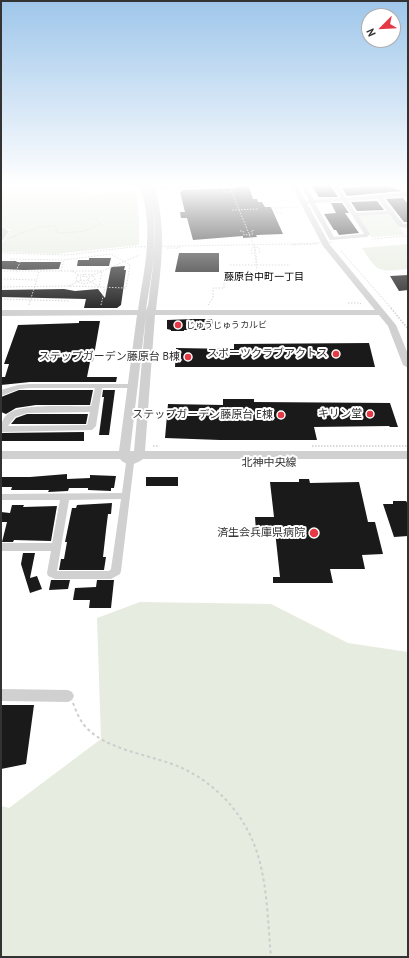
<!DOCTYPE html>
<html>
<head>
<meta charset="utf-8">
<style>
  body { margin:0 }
  #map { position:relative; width:409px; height:958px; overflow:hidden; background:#fff; font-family:"PT Sans",sans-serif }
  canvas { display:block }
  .frame { position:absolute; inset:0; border:2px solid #333; pointer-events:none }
  .north { position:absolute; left:361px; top:8px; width:40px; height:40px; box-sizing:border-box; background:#fff; border:1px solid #adadad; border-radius:50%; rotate:246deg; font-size:11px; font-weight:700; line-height:16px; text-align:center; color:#333 }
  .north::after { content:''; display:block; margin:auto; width:14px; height:18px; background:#e63946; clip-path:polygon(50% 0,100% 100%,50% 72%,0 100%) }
</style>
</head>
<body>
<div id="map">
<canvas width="409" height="958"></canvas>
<div class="frame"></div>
<div class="north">N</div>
</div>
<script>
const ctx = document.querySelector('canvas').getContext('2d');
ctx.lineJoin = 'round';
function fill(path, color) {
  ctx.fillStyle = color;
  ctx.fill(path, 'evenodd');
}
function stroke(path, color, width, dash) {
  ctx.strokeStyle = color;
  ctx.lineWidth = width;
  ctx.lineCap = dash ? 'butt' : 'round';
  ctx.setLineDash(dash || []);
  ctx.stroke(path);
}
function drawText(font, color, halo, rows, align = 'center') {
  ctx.font = font + ' "PT Sans","Noto Sans JP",sans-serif';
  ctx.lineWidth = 4;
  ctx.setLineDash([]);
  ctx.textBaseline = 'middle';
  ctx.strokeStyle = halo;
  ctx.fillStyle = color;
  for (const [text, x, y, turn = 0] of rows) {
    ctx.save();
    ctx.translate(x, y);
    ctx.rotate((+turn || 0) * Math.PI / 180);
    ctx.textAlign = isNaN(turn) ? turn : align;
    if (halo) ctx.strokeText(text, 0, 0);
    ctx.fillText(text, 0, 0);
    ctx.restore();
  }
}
fill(new Path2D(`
  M1,185H75L81,192L86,195L136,191L139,217V245L55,254L2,252L1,245L11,229L1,228Z
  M387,214L390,215L405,235L371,237L356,216Z
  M408,244V269C379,272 378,273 362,248Z
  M140,602L271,604L348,643L408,652V957H1V806L9,808L101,739L97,618Z`), '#e6ecdf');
fill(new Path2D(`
  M311,185H330L338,197H319Z
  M385,185L402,191L347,196L342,188L374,186L376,187Z
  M249,186L253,199H257L258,202H262L265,207H271L283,234L256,235L257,237L243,238V236L193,240L187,218H181L180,212H185L180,192H182L181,190L237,188L236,187Z
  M403,198L408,204V222H404L386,199Z
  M377,201L384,210L357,211L351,202Z
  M331,203H342L349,213H345L359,233L339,235L336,230H334L324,214L336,213Z
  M179,253H219V272H175Z
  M89,258H111L109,266H77L78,260H89Z
  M1,261H17L16,262H61L59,269L24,270L1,269Z
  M125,266L124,270H126L121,305L117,308H84L86,299H85L1,297V290L64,289L75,291L98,289L105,298L111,267Z
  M408,275V290L399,291L390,276Z
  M193,319H212L213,326H211V330H184V331H171V330L167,329V320Z
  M79,321H100L93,361L90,362L87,377H117L116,382H30L1,385V377H5L9,364H4L18,325L79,323Z
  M369,343L375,367H175L176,348L234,349V344Z
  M19,390H93L90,405H36L16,408L6,414L1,412V397Z
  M103,390H115L109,435H99L104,397H102Z
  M223,399H254V402L390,403L398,427H390L389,426L314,427L317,440H220L165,438L168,404L223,405Z
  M27,414H88L86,424H11L16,418Z
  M84,432V441H1V433Z
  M67,474V479L90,478V475L116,476L114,488H111V491L88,490V488H69L68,491L48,492L49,490H11L12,487H1V477H30Z
  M146,477H178V486H146Z
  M299,479H309L310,483L359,482L368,522H375L383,554L362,555L365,569H330L333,583H273V577H280L275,531H256L255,517H274L270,482H299Z
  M393,501H406L408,504V536L394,537L383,504H393Z
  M112,503L111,514H108L106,530L103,557H106L104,570H59L61,559H64L67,542H65L72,508H76L77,505Z
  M12,505H24L23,507L57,506L51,541L14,540L13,542H2L7,522H1V512L10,513Z
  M23,553H35L30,578L37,576L42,589L30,593L21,564Z
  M51,580H70L68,589L49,590Z
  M97,580H114L111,608H89L90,600H73L75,588L96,587Z
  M1,705H34L26,764L1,769Z`), '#1a1a1a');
stroke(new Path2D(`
  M218,185L221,186L224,192H232
  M229,185L254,246L258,279H244
  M264,199L267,207
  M271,208L299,207
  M275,208L277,213L283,214
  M232,210L258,209
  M240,231H243L244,235L253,234L251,231L255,230
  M9,238L38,227L55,226L57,232L61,233L85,231L100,224L95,218H91
  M372,239L408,236
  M292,245L318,244
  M179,246L294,244
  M255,247L257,263
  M167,248H179L180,246
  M341,251L392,309
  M1,253L67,255L132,247
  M252,254L251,249L254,246L259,248L260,254
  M230,265H290
  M1,271H102L99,287L88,280
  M16,271L21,260
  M61,271L64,260
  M72,271L79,275
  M85,274L93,275L95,280L85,284L76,281L77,276Z
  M83,276L88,277L89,279L85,281L81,280L80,278Z
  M89,277L139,255
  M1,279L37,280
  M69,286L81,280
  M1,287L69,286L126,288L130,265L111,254L64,260L9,259
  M1,299L69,301
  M348,303H360L362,305
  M29,305L39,272
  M101,305L105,288
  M208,305L213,298V288H224V277`), '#cdcdcd', 1, [1.5, 1.5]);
stroke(new Path2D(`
  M391,308L408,329
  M153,446H158
  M312,446H408`), '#cdcdcd', 1.5, [1.5, 1.5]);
stroke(new Path2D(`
  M73,703C77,713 81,724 90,731C111,751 156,756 182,768C210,781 233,803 247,829C268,867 267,916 271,957`), '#cdcdcd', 2, [3, 3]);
fill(new Path2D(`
  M300,185H306L314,200L341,198L332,185H338L346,198L408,192V196L383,198L403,224H408V228L399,227L389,214L358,216L370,234L367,237L330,240L310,204L306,202L309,200ZM378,199L387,211L356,213L348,201ZM343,201L364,234H363L334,237L315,203Z
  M1,227L9,231L3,240L1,241V234L3,232L1,231Z
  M30,384H134L138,386L134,388H102L96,426L92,430L1,432C1,424 2,418 9,413C24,403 72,407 91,406L95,388H30L19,389L1,396V390L18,385ZM90,412L87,425L8,426L15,417L27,413Z
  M130,460L134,463L121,571L120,574L111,579H55L48,576L47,573L51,551H1V543H52L60,500H1V494L122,493L126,463ZM121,499L111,569L109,571H57L69,500Z
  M1,689L68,690L72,692L74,696L72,700L68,702L1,701Z`), '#d0d0d0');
fill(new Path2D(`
  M140,185H206L203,187L155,189C167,229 161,269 156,310H375L323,246L291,185H297L330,245L396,325L408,354V368L403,365L388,326L379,315H155L145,451H408V459H143C135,465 127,467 120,459H1V451H119L137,315L1,316V310H138C145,264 154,231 140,185ZM148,190H149C158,223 155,256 150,289C149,296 149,306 146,310C152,270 162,229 148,190ZM146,315L134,451H130Z`), '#d0d0d0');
stroke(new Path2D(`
  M294,244L332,242
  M132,247L179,246`), '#cdcdcd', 1, [1.5, 1.5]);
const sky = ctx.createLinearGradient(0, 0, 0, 319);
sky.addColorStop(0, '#9ec6ea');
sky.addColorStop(0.58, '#fff');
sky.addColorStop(1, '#ffffff00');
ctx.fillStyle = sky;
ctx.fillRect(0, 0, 409, 319);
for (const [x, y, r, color] of [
  [178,325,4,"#e63946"],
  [336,354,4,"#e63946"],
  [188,357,4,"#e63946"],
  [370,414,4,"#e63946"],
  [281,415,4,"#e63946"],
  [314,533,5,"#e63946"]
]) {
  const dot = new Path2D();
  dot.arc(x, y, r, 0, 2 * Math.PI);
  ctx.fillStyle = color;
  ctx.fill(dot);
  stroke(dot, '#fff', 1.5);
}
drawText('9px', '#333', '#fff', [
  ["じゅうじゅうカルビ",186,325]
], 'left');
drawText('10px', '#000', '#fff', [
  ["藤原台中町一丁目",264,277]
]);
drawText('11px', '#333', '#fff', [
  ["スポーツクラブアクトス",328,354],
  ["ステップガーデン藤原台 B棟",180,357],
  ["キリン堂",362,414],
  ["ステップガーデン藤原台 E棟",273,415],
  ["済生会兵庫県病院",305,533]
], 'right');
drawText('11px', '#333', '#fff', [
  ["北神中央線",269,463]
]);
</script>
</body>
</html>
